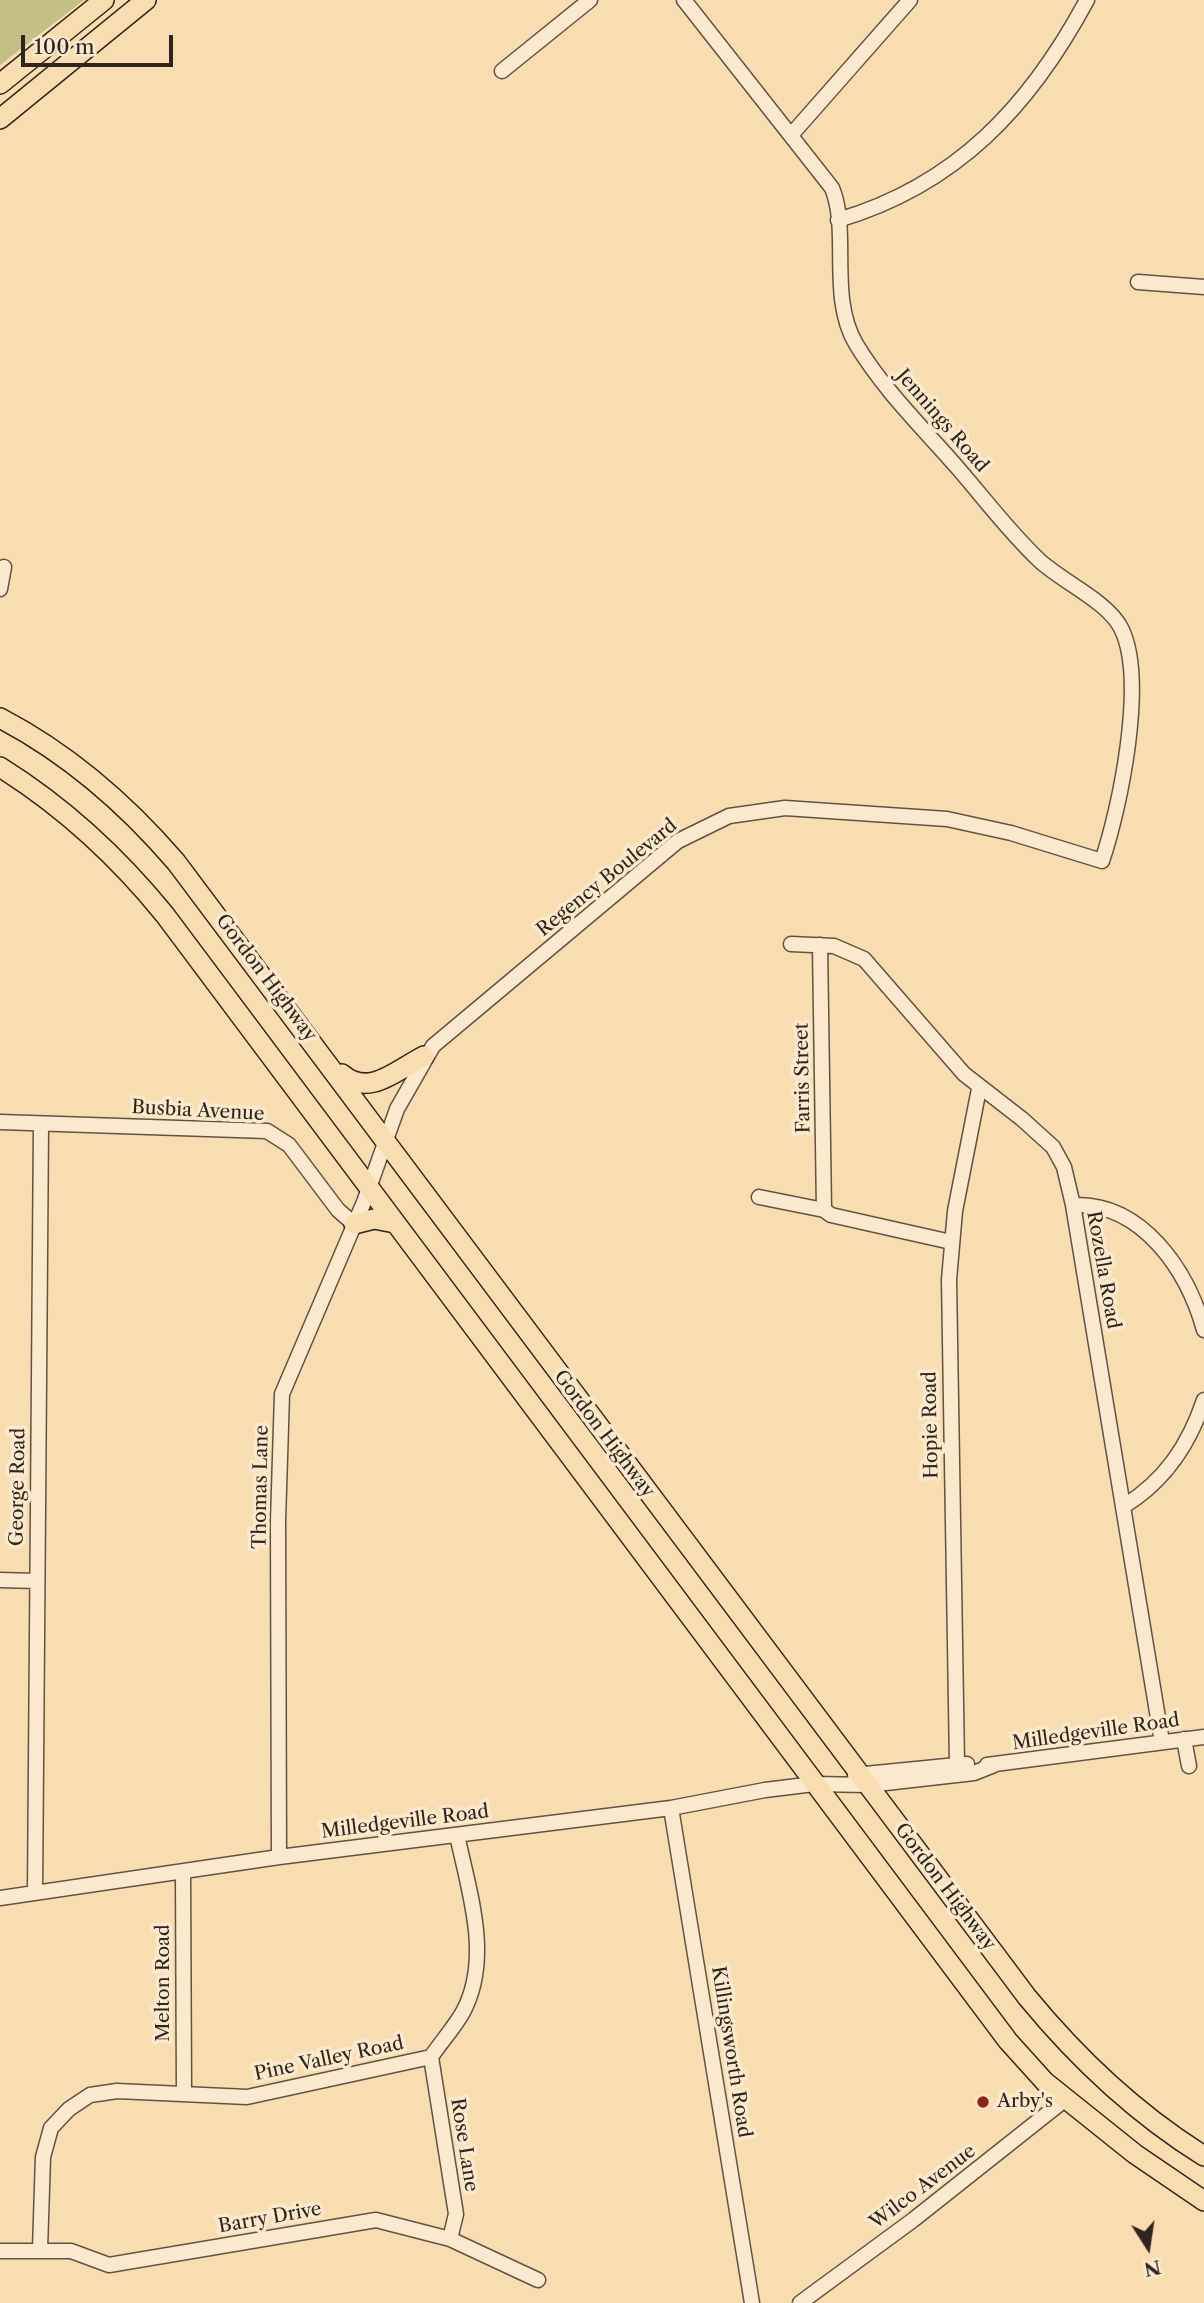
<!DOCTYPE html>
<html>
<head>
<meta charset="utf-8">
<style>
  body { margin:0 }
  #map { position:relative; width:1204px; height:2303px; overflow:hidden; background:#f8ddb0; font-family:"Libre Caslon Text",serif }
  canvas { display:block }
  .north { position:absolute; left:1113px; top:2212px; width:70px; height:70px; -webkit-text-stroke:5px #fae9cc; paint-order:stroke; rotate:168deg; font-size:19px; font-weight:700; line-height:28px; text-align:center; color:#2f251c }
  .north::after { content:''; display:block; margin:auto; width:24px; height:32px; background:#2f251c; clip-path:polygon(50% 0,100% 100%,50% 72%,0 100%) }
  .scale { position:absolute; left:21px; top:35px; width:152px; height:32px; box-sizing:border-box; border:4px solid #2f251c; border-top:0; padding-left:9px; font-size:21px; line-height:24px; white-space:nowrap; color:#2f251c; -webkit-text-stroke:5px #fae9cc; paint-order:stroke }
</style>
</head>
<body>
<div id="map">
<canvas width="1204" height="2303"></canvas>
<div class="north">N</div>
<div class="scale">100 m</div>
</div>
<script>
const ctx = document.querySelector('canvas').getContext('2d');
ctx.lineJoin = 'round';
function fill(path, color) {
  ctx.fillStyle = color;
  ctx.fill(path, 'evenodd');
}
function stroke(path, color, width, dash) {
  ctx.strokeStyle = color;
  ctx.lineWidth = width;
  ctx.lineCap = dash ? 'butt' : 'round';
  ctx.setLineDash(dash || []);
  ctx.stroke(path);
}
function drawText(font, color, halo, rows, align = 'center') {
  ctx.font = font + ' "Libre Caslon Text",serif';
  ctx.lineWidth = 7;
  ctx.setLineDash([]);
  ctx.textBaseline = 'middle';
  ctx.strokeStyle = halo;
  ctx.fillStyle = color;
  for (const [text, x, y, turn = 0] of rows) {
    ctx.save();
    ctx.translate(x, y);
    ctx.rotate((+turn || 0) * Math.PI / 180);
    ctx.textAlign = isNaN(turn) ? turn : align;
    if (halo) ctx.strokeText(text, 0, 0);
    ctx.fillText(text, 0, 0);
    ctx.restore();
  }
}
fill(new Path2D(`
  M0,0H84L0,65Z`), '#c4bf87');
const minor = new Path2D(`
  M502,71L590,0
  M792,134L910,0
  M838,220C957,185 1030,106 1087,0
  M1138,282L1204,287
  M0,589L4,567
  M791,944L834,946L864,959L964,1074L1022,1119L1053,1147L1064,1167L1073,1205L1162,1742
  M820,945L824,1210L831,1215L951,1242
  M0,1122L267,1131L289,1145L338,1210L354,1224
  M759,1197L824,1210
  M1073,1205C1143,1202 1188,1272 1204,1330
  M1124,1506C1165,1481 1189,1445 1204,1400
  M0,1580L36,1581
  M1184,1739L1189,1766
  M957,1764L949,1280L955,1211L979,1089
  M987,1765L1204,1737
  M855,1775L967,1764
  M671,1808L752,2303
  M279,1857L278,1521L282,1394L364,1202L397,1109L433,1046L678,841L729,816L785,808L947,819L1011,833L1102,861C1120,808 1147,679 1121,628C1108,602 1063,582 1040,561C1009,532 984,498 956,466C921,426 883,389 856,344C828,297 850,231 832,188L684,0
  M183,1873L184,2093
  M35,1893L41,1124
  M0,1898L279,1857L671,1808L765,1790L814,1784L868,1785L974,1773L994,1765
  M431,2057L456,2214L450,2239
  M40,2249L43,2157L51,2128L69,2109L90,2095L117,2091L247,2097L431,2057C441,2042 454,2028 463,2012C492,1958 469,1892 457,1835
  M0,2251H71L109,2265L376,2220L450,2239L538,2280
  M800,2303L913,2220L1067,2098`);
const highway = new Path2D(`
  M0,84L104,0
  M0,119L146,0
  M0,718C67,753 127,805 176,862L1027,1997C1078,2059 1135,2113 1204,2156
  M0,767C64,807 118,857 165,915L1008,2041L1045,2082L1135,2154L1204,2201
  M342,1074C369,1098 398,1069 424,1056
  M354,1224L374,1219L395,1223`);
stroke(minor, '#615341', 17);
stroke(highway, '#2f251c', 22);
stroke(minor, '#fae9cc', 14);
stroke(highway, '#f8ddb0', 19);
for (const [x, y, r, color] of [
  [983,2102,7,"#8f2418"]
]) {
  const dot = new Path2D();
  dot.arc(x, y, r, 0, 2 * Math.PI);
  ctx.fillStyle = color;
  ctx.fill(dot);
  stroke(dot, '#fae9cc', 2.5);
}
drawText('19px', '#2f251c', '#fae9cc', [
  ["Jennings Road",942,421,49],
  ["Regency Boulevard",607,878,-39],
  ["Gordon Highway",266,978,53],
  ["Farris Street",803,1078,-91],
  ["Busbia Avenue",198,1111,3],
  ["Rozella Road",1103,1270,80],
  ["Hopie Road",931,1425,-91],
  ["Gordon Highway",604,1434,53],
  ["George Road",18,1487,-89],
  ["Thomas Lane",261,1487,-89],
  ["Milledgeville Road",1096,1732,-8],
  ["Milledgeville Road",405,1822,-7],
  ["Gordon Highway",945,1887,53],
  ["Melton Road",164,1983,-90],
  ["Killingsworth Road",731,2052,81],
  ["Pine Valley Road",329,2059,-12],
  ["Rose Lane",464,2145,81],
  ["Wilco Avenue",923,2187,-37],
  ["Barry Drive",270,2218,-10]
]);
drawText('19px', '#2f251c', '#fae9cc', [
  ["Arby's",997,2102]
], 'left');
</script>
</body>
</html>
